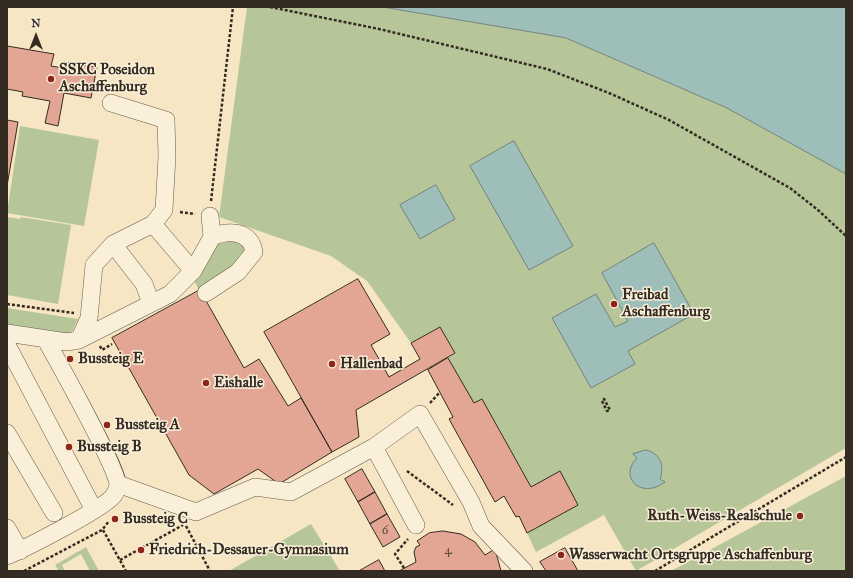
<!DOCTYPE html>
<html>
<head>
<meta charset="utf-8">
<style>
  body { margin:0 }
  #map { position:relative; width:853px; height:578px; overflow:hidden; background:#f7e6c4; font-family:"IM FELL Great Primer",serif }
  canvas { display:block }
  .frame { position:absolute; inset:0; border:8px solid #342b22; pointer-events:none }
  .north { position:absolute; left:16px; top:16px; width:40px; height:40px; -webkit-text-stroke:3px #faefd9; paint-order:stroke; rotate:0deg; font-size:11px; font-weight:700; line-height:16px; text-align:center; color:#342b22 }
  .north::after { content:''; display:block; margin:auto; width:14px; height:18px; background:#342b22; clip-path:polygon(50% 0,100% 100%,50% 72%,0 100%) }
</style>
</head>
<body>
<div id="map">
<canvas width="853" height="578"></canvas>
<div class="frame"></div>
<div class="north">N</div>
</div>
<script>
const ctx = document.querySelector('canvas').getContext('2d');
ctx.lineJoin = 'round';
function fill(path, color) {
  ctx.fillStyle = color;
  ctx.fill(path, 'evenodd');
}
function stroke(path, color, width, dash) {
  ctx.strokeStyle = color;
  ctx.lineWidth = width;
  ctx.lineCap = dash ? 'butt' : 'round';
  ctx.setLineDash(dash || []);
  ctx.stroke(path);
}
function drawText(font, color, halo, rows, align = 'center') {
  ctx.font = font + ' "IM FELL Great Primer",serif';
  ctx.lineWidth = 3;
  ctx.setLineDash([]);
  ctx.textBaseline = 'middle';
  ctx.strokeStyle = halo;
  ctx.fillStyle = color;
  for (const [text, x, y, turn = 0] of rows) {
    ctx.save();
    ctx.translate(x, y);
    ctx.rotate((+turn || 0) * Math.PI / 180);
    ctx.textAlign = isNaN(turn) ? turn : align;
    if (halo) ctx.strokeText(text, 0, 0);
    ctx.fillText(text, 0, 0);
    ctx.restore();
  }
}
fill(new Path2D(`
  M247,7H383L566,38L727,108L846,174V448L636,571L604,515L536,552L519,516L516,517L505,496L495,502L449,419L453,417L428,370L455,353L440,327L411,343L367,281L331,256L219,217Z
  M20,126L99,140L84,226L7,213Z
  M7,217L20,219L21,217L71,225L58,304L7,295Z
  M225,236L247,246L243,260L199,290L193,279L211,243Z
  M7,308L78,319L72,332L68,335L7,325Z
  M846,476V571H671Z
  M311,524L340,571H229Z
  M86,547L99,571H90L81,554L62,565L65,571H59L55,565Z`), '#b7c699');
const water = new Path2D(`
  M383,7H846V174L727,108L566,38Z
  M514,141L573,246L529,270L470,166Z
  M436,185L455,219L420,239L400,205Z
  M654,243L694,314L628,351L635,364L591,388L552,318L596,294L615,327L628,321L602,273Z
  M646,450C660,453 665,465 660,479L665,482C641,500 618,477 637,458L633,454Z`);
fill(water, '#9ebeb9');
stroke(water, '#74837d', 1);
const building = new Path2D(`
  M7,46L54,54L51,66L63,68L64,62L97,67L91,98L64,93L58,126L45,123L50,101L22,96L23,92L7,89Z
  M7,120L18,122L7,186Z
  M358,279L390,334L371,345L389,377L420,359L411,343L440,327L455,353L356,410L359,437L332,452L264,332Z
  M200,290L244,368L259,359L288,406L301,398L332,452L279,484L258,469L214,494L189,475L112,338Z
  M448,358L474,403L482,399L531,487L560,471L578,505L527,533L519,516L516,517L504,496L495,502L449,419L453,417L428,370Z
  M362,469L375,492L358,502L345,479Z
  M375,492L387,514L370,524L358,502Z
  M387,514L400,537L383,547L370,524Z
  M443,531L461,534L475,542L485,555L495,549L501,571H399L416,562L414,552L416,547L420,545L417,541L429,533Z
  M565,548L578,571H546L540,562Z
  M379,560L385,571H359Z`);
fill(building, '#e3a694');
stroke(building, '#342b22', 1);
const minor = new Path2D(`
  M111,103L166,120L167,156L164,210L153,224
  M206,293L238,272L254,252C251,230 228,230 212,237
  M151,303L144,284L113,244L153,224L193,271
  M7,333L67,342L79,340L170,294L193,271L212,237L210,216
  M79,340L89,318L94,265L113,244
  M7,345L94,510
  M7,433L54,513
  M374,447L416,525
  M118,484L196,512L255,487L291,492L374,447L420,414L471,502L481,526L524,571
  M7,528L20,551
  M7,556C24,549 107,507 114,495C116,492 117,489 118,486C121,474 56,358 46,340`);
stroke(minor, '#655a4a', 18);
stroke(new Path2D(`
  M270,7L379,29L547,69L609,93L669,120L790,188L818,210L846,236
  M211,201L233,7
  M180,212L195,214
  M7,304L74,313
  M100,346L102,350L112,344
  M602,401L607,411L610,410L603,397
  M430,403L440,392
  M407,471L453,505
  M186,526L210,571
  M103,530L126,571
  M120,560L183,525
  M404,568L395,554L408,539
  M24,571L102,530L109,521
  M655,571L846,457`), '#342b22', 2.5, [3, 2]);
stroke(minor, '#faefd9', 17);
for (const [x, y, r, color] of [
  [51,79,4,"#8f2418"],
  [614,304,4,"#8f2418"],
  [70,359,4,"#8f2418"],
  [332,364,4,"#8f2418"],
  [206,383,4,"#8f2418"],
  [107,425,4,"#8f2418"],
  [69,447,4,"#8f2418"],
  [800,516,4,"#8f2418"],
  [115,519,4,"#8f2418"],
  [141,550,4,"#8f2418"],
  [561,555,4,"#8f2418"]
]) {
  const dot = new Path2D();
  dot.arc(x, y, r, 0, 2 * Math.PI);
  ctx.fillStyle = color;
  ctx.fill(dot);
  stroke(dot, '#faefd9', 1.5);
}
drawText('13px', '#604a3e', null, [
  ["6",385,531],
  ["4",448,551]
]);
drawText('bold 15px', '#342b22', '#faefd9', [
  ["SSKC Poseidon",59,70],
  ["Aschaffenburg",59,87],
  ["Freibad",622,295],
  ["Aschaffenburg",622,312],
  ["Bussteig E",78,359],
  ["Hallenbad",340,364],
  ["Eishalle",214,383],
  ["Bussteig A",115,425],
  ["Bussteig B",77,447],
  ["Ruth-Weiss-Realschule",792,516,"right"],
  ["Bussteig C",123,519],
  ["Friedrich-Dessauer-Gymnasium",149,550],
  ["Wasserwacht Ortsgruppe Aschaffenburg",569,555]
], 'left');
</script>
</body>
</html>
